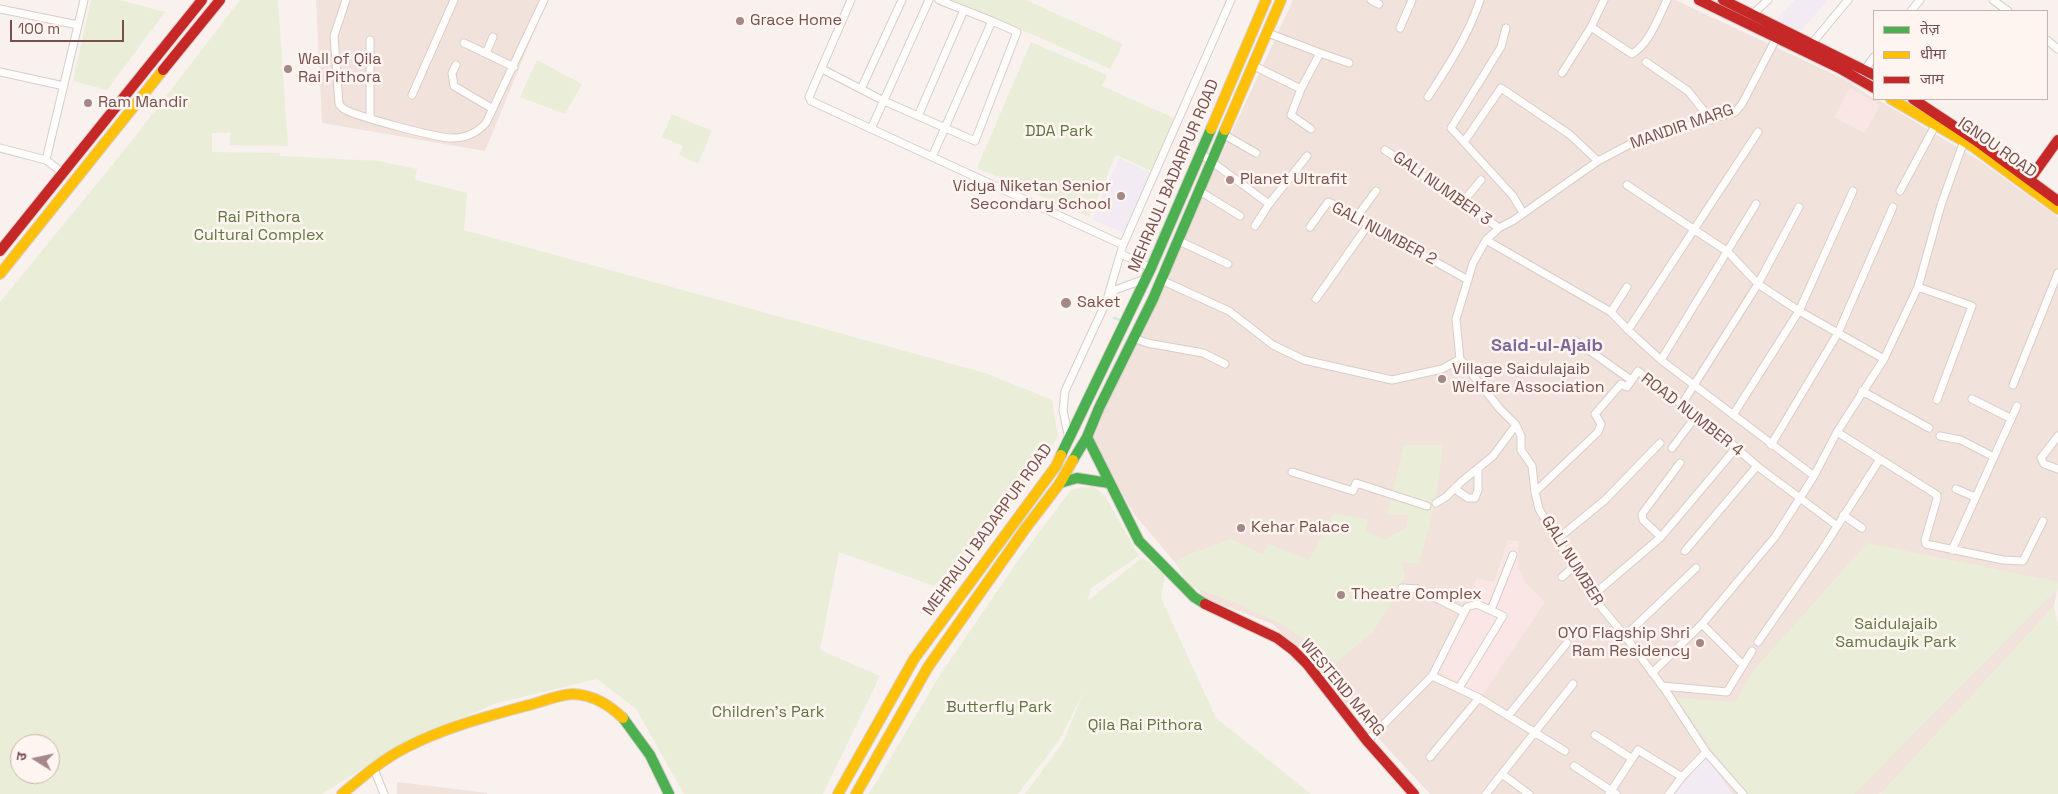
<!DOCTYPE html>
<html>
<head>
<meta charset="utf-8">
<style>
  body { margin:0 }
  #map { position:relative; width:2058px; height:794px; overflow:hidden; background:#f8f1ed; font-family:"Space Grotesk","Noto Sans Devanagari",sans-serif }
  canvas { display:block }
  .legend { position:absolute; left:1873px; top:10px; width:175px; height:90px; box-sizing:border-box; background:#fff5f0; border:1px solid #c9b3af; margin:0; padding:6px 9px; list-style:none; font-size:15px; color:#77504d }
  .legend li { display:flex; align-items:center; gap:10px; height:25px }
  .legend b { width:25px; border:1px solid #c9b3af }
  .north { position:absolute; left:10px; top:734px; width:50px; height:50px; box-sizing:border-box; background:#fff5f0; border:1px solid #c9b3af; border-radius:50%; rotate:280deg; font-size:14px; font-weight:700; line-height:20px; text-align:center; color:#77504d }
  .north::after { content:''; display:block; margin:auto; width:18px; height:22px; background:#a48885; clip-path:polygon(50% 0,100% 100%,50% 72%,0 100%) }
  .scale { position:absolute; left:10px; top:20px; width:114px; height:22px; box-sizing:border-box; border:2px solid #77504d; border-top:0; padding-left:6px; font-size:15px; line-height:18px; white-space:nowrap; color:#77504d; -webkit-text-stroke:4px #fff5f0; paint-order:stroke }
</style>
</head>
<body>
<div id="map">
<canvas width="2058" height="794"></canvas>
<ul class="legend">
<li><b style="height:6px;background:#4caf50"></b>तेज़</li>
<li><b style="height:6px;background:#ffc107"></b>धीमा</li>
<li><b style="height:6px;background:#c62828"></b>जाम</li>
</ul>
<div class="north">उ</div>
<div class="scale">100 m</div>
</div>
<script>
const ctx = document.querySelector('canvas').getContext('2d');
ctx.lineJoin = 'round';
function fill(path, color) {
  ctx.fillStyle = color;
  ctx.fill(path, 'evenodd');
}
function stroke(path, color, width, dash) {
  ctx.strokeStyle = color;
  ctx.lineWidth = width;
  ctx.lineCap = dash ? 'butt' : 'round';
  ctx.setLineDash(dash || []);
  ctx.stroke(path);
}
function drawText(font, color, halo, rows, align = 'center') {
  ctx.font = font + ' "Space Grotesk",sans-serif';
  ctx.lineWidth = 5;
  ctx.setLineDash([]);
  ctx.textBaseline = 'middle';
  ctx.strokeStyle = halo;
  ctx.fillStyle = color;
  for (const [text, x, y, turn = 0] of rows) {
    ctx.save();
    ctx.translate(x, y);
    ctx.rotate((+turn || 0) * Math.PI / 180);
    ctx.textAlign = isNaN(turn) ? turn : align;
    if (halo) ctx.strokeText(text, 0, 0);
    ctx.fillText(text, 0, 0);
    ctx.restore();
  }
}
fill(new Path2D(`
  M316,0H547L485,151L322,123Z
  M1293,0H1675L1848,81L1874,99H1877L1977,159L2058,217V585L2054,606L1894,784L1879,794H1430L1273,624L1206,599L1134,514L1091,438Z
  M397,782L487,793V794H397Z`), '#f1e2db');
fill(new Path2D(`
  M1850,88L1880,105L1865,133L1834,117Z
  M1508,540L1518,541V568L1526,583L1545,602L1481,697L1437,671L1470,602L1476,579L1494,582Z`), '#fae7e5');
fill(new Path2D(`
  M1795,0H1828L1797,35L1776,19Z
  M1119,158L1151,173L1123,233L1092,219Z
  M1706,756L1733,794H1675L1696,762Z`), '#f2ebf4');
fill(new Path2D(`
  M91,0H119L165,12L107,90L73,81Z
  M240,0H278L288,146L230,145V133H212V152L280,153V156L379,161L417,169L415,180L467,193L464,230L985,373L1052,400L1058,437L1009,507L934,586L839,552L820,650L880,676L823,794H684L636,709L597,679L497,703L401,744L322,794H0V302L127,147ZM20,744H50V774H20Z
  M951,0H1026L1123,44L1110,69L1034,35L980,15Z
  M1031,42L1107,75L1102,86L1174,118L1152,171L1116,155L1089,217L977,168Z
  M537,60L582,84L565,114L520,97Z
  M672,114L712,131L698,164L679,155L683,146L662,137Z
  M1404,445H1443L1435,504L1419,564L1401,562L1405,575L1398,593L1373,632L1337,662L1280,623L1236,603L1188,585L1177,565L1179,559L1190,554L1231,539L1262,554L1269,544L1309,560L1334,513L1368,520L1366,531L1385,540L1407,527L1408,515H1387Z
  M1093,486L1105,496L1139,556L1091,588L1087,601L1142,558L1165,573L1161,598L1216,718L1311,794H1025L1063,742L1084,691L1060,739L1018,794H869L940,675L1019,559L1071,490Z
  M1867,543L2058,582L2057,589L1854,794H1747L1713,751L1677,698L1735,702L1754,670Z
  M2054,606L2058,626V794H1880Z`), '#eaeed8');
stroke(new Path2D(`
  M1114,318L1123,321`), '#cfe9e5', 2.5);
const street = new Path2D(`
  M346,0L334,36L339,104C341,106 341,107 344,109C358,117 437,138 452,138C466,138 477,133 486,123L544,0
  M851,0L809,97L811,101L1123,245
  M1371,0L1379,4
  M1993,0L2008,11
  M0,9L78,25
  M1911,11L1920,0
  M1753,14L1768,0
  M1591,27L1632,54C1650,43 1658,18 1667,0
  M1400,28L1412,0
  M1506,28L1501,47L1451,128L1513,196L1523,213
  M1268,33L1320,53L1301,89
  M2047,40L2058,49
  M464,43L514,67
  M1809,47L1848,0
  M486,53L493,37
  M1320,53L1349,63
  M1646,62L1688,91L1711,120
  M456,65L452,73L454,86L493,109
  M1254,66L1301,89L1291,115L1311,129
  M822,69L884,101L975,141L1017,32L992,21
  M0,72L64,86
  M1562,73L1591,27L1604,0
  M1862,73L1874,57
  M861,89L902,0
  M412,95L454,0
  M1428,97C1449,65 1468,36 1480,0
  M918,116L964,10
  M370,117V40
  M871,129L929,0
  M1223,134L1256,153
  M1464,142L1501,88L1569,134L1598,161
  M0,148L46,160L63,173
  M1385,150L1499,228
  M1200,153L1269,204
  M932,157L992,21L939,0
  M46,160L84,0
  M1627,185L1728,252L1758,284L1799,311L1884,359
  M1198,190L1240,216
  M1900,191L1936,124
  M1462,203L1481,180
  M1356,218L1376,191
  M1255,226L1269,204L1307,156
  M1310,227L1328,202L1331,203L1468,280
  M1177,240L1228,264
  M1486,240L1611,312L1628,330L1661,360L1814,476
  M1121,254L1151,268
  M1161,280L1229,311L1273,345L1304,360L1392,380L1442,369L1460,359
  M1918,287L1972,306L1937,400
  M1108,296L1123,245L1231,0
  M1316,299L1368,225
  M1611,312L1627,287
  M1628,330L1758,132
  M1134,338L1147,343L1203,353L1225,364
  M1576,341L1631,380
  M1661,360L1756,204
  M2013,385L2058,273
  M1862,391L1929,428
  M1972,399L2010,418
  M1682,404L1758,284L1799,207
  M1733,415L1799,311L1853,191
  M1837,432L1937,495V499L1925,540L1926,544L2003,560L2023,561L2043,521
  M1940,436L1961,440L1994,457
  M2058,436L2041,458L2044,464L2058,469
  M1069,439L1063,410L1065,391L1107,300L1115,290L1145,279
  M1771,445L1838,333L1893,207
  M1672,448L1696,416
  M1292,472L1353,491L1356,483L1427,506
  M1455,489L1468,498H1475L1478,490V468
  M1956,489L1975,497
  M1535,492L1598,432L1601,424L1595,414L1621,384L1627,387L1638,371L1718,432L1757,466L1836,525
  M1436,503L1446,497L1461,482L1493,456L1516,425
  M1843,515L1862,528
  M1661,537L1643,520L1642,514L1680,463
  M1556,540L1605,500L1660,443
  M1952,550L2017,406
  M1685,551L1757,466
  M1562,577L1573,567
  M1402,588L1418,589L1464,612
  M1592,596L1661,537L1736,448
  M1491,610L1513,555
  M1702,624L1743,665
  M1625,636L1696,568
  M1758,642L1822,550L1880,459
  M1652,673L1702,624L1775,537L1814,476L1837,432L1884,359L1918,287L1941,205L1964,141
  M1432,676L1479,698L1565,751
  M1662,686L1727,692L1752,651
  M1508,716L1567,643
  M1595,735L1631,758
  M1367,741L1432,676L1467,607L1477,604L1503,616L1459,688
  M1430,757L1479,698
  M1574,766L1616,794
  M374,769L384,794
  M1502,774L1529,794
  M1486,794L1573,684
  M1609,794L1638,750L1682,777
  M1669,794L1682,777L1706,752
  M1743,794L1706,752L1666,691L1625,636L1592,596L1573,567L1539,509L1535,492L1532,466L1521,450V436L1516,425L1500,409L1460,359L1456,319L1473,263L1486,240L1499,228L1514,220L1598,161L1634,142L1735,112L1742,104L1778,35`);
const fast = new Path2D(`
  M1087,437L1139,541L1194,597L1205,604
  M1061,455L1151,268L1211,129
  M1073,460L1087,437L1099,408L1153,299L1225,130
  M1060,483L1077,478L1109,483
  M623,718L650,755L669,794`);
const slow = new Path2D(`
  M1891,99L1972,146L2058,209
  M1211,129L1266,0
  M1225,130L1281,0
  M0,274L163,70
  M342,794C362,777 383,759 407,747C444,728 485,717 525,706C539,703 560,694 573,694C594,695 609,705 623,718
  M838,794L914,659L1056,466L1061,455
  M856,794L928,667L1025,529L1060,483L1073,460`);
const jam = new Path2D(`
  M1699,0L1839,68L1874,88
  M1723,0L1874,75
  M163,70L220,0
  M1913,99L1975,140L2058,201
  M2030,179L2058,140
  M0,251L202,0
  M1205,604L1277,638L1293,650L1307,664L1367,741L1414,794`);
stroke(street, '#d7cdca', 9);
stroke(fast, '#d9cecb', 12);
stroke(slow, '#d9cecb', 12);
stroke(jam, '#d9cecb', 12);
stroke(street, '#fefdfc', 7);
stroke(fast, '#4caf50', 10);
stroke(slow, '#ffc107', 10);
stroke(jam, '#c62828', 10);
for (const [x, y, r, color] of [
  [740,21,5,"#a48885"],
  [288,69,5,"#a48885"],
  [88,103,5,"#a48885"],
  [1230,180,5,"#a48885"],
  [1121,196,5,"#a48885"],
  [1066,303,6,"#a48885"],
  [1442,379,5,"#a48885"],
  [1241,528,5,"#a48885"],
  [1341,595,5,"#a48885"],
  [1700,643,5,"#a48885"]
]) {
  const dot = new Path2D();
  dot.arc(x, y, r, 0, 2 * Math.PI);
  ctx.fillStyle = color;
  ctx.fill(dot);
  stroke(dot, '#fff5f0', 2);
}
drawText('16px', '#77504d', '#fff5f0', [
  ["Grace Home",750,21],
  ["Wall of Qila",298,60],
  ["Rai Pithora",298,78],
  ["Ram Mandir",98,103],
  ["Planet Ultrafit",1240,180],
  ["Vidya Niketan Senior",1111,187,"right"],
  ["Secondary School",1111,205,"right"],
  ["Saket",1077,303],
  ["Village Saidulajaib",1452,370],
  ["Welfare Association",1452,388],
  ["Kehar Palace",1251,528],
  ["Theatre Complex",1351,595],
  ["OYO Flagship Shri",1690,634,"right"],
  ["Ram Residency",1690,652,"right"]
], 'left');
drawText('16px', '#77504d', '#fff5f0', [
  ["MANDIR MARG",1682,127,-19],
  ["IGNOU ROAD",1997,148,35],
  ["MEHRAULI BADARPUR ROAD",1174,176,-67],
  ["GALI NUMBER 3",1442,189,35],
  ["GALI NUMBER 2",1384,234,28],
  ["ROAD NUMBER 4",1692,415,38],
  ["MEHRAULI BADARPUR ROAD",988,530,-54],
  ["GALI NUMBER",1572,561,58],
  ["WESTEND MARG",1342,688,50]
]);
drawText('16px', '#5f7741', '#fff5f0', [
  ["DDA Park",1059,132],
  ["Rai Pithora",259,218],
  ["Cultural Complex",259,236],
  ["Saidulajaib",1896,625],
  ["Samudayik Park",1896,643],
  ["Butterfly Park",999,708],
  ["Children's Park",768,713],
  ["Qila Rai Pithora",1145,726]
]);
drawText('bold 18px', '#7c699a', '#fff5f0', [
  ["Said-ul-Ajaib",1547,346]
]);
</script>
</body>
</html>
